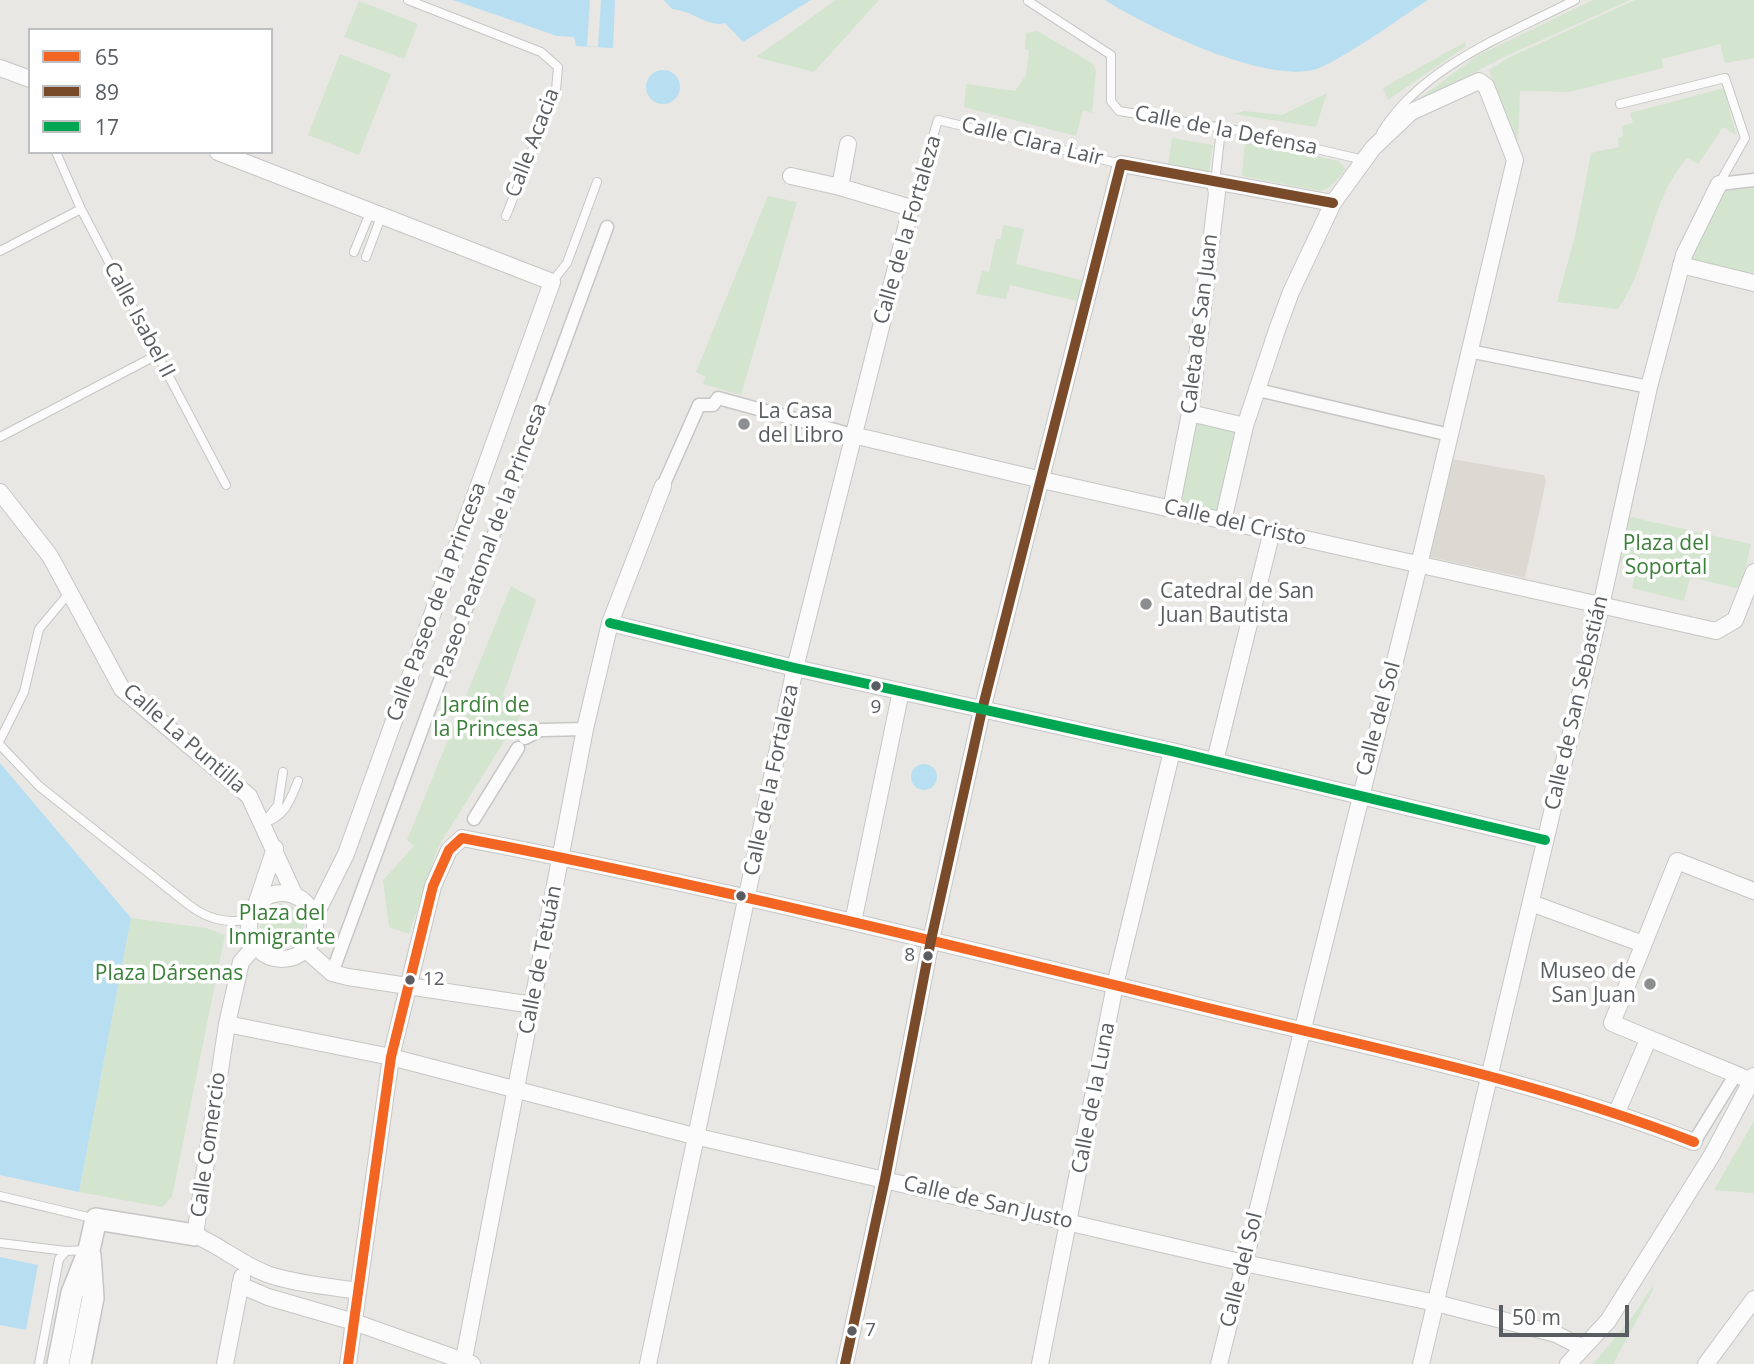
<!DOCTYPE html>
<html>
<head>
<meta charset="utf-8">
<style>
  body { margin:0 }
  #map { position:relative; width:1754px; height:1364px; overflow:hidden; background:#e9e7e3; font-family:"Open Sans",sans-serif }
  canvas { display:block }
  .legend { position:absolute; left:28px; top:28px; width:245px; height:126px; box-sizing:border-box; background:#fff; border:2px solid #bdbec0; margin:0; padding:9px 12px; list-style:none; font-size:21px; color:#595d61 }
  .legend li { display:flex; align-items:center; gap:14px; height:35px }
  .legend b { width:35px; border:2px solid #bdbec0 }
  .scale { position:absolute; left:1499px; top:1305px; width:130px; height:32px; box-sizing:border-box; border:4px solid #595d61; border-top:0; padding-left:9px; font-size:21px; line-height:24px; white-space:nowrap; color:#595d61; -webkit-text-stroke:5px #fff; paint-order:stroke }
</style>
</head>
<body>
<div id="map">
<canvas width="1754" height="1364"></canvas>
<ul class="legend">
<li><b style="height:9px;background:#f26522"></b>65</li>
<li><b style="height:9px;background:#7a4b2a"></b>89</li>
<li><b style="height:9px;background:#00a651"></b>17</li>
</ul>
<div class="scale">50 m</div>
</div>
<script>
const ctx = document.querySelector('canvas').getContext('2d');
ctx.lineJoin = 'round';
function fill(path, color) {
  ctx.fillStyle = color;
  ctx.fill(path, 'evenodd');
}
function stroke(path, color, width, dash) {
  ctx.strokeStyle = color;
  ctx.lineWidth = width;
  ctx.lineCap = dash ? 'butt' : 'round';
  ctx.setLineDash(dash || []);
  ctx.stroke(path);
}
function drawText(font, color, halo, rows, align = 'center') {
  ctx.font = font + ' "Open Sans",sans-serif';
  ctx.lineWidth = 7;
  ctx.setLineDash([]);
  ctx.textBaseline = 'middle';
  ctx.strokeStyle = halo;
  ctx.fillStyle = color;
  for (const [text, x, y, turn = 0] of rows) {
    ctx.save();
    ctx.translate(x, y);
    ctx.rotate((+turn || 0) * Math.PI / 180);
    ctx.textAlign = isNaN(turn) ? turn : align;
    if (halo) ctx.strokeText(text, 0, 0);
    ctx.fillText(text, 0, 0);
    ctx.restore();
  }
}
fill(new Path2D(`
  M1452,459L1544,475L1546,481L1525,578L1425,556Z`), '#dcd9d3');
fill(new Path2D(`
  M836,0H879L814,72L756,57Z
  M1593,0H1630L1506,56L1408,107L1477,56Z
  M1635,0H1754V58L1725,63L1720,44L1662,59L1663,68L1569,92L1520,91L1518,140L1515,141L1489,70L1508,58Z
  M359,1L418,24L404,59L344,37Z
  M1037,31L1092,63L1096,70L1092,113L1083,110L1076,136L964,107L966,84L1015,91L1026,75L1029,51L1025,49L1026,33Z
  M1465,42L1466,46L1388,100L1383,88Z
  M340,54L391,74L359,155L308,135Z
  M1724,88L1736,135L1723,127L1698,164L1687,158C1648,202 1651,263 1618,309L1557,302L1576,232L1591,153L1619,147L1618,138L1623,136L1622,126L1633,123L1630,113Z
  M1327,93L1316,127L1233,114L1244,111L1282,115Z
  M1172,138L1213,145L1209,173L1168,165Z
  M1245,140L1338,161L1346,169L1330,187L1321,191L1242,176Z
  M1754,188V276L1687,259L1718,192Z
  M768,196L797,202L741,395L703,384L706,377L696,372Z
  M1003,225L1024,229L1016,264L1085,281L1081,302L1010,285L1006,299L976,294L982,271L989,272L996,239H1001Z
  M1195,419L1240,430L1218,510L1215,511L1180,501Z
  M1626,516L1751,544L1741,586L1736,588L1690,577L1684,601L1632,588L1637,567L1619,562Z
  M511,586L536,600L503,696L523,711L438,847L409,934L389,927L383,880L414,846L407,840Z
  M260 926a22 22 0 1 1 44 0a22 22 0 1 1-44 0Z
  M131,918L206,928L225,935L172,1197L162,1207L79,1192Z
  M1754,1121V1193L1714,1190Z
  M1652,1287L1654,1288L1613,1364H1593L1634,1315Z`), '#d3e4cf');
fill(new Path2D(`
  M453,0H615L613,48L576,46L574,37L557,36Z
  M664,0H811L743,42L725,23C709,28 691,10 672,9Z
  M1105,0H1428C1397,20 1351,54 1319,68C1271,87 1147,27 1105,0Z
  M646 87a17 17 0 1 1 34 0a17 17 0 1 1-34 0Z
  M0,763L131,918L79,1192L0,1175Z
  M911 777a13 13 0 1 1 26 0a13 13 0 1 1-26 0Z
  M0,1257L38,1265L26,1330L0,1325Z`), '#b8def2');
fill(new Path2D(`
  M590,0H601L598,47L587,46Z`), '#e9e7e3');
const service = new Path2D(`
  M408,0L541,52L558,67L556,90L506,216
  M1028,1L1111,55V101L1119,111L1235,130L1364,160
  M1620,104L1725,78L1745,138L1719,184
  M1381,133C1422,66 1507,35 1575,0
  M56,152L81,209L226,485
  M1215,183L1220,138
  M911,208L938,120L1121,164
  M0,251L81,209
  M354,252L370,213
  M366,257L381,217
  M552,282L567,263L597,182
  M0,437L157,355
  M0,740L24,692L39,629L70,592
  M0,745L39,786L189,905C209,920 225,923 250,920
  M266,820L278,805L283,772
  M263,823C285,817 290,801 298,781
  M0,1196L96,1219
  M0,1243L66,1251
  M39,1364L59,1259L66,1251L86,1250`);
const pedestrian = new Path2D(`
  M1719,184L1754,180
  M1469,351L1649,387
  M1258,390L1450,435
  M663,486L699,405H713L718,398L853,435
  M542,730L585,729
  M525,738L537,732
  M474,819L518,748
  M332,973L607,227
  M1694,1142L1736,1074`);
const minor = new Path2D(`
  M0,68L30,79
  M218,152L552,282L346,854L314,918
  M791,176L840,187
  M1681,265L1754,283
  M1190,413L1245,426
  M853,435L1042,480L1716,631L1735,620L1754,572
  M0,492L50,556L122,689L249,796L295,896
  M1171,509L1190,413L1217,193L1215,183
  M610,623L795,668L1172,751L1545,840
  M1215,761L1272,531
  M249 926a33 33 0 1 1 66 0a33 33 0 1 1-66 0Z
  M1531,903L1643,944
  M256,905L275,848
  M853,922L901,691
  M255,946L241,962L227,1024L195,1235C222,1247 241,1264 267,1274C295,1284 329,1286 358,1291
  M306,950L332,973L348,977L533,1005
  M227,1024L391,1057L694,1136L1244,1263L1436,1303L1556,1334L1583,1348
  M1752,1081L1612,1023L1677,861L1754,891
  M1617,1112L1648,1040
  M240,1285L268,1297L354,1322L472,1364
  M225,1364L242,1277
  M348,1364L391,1057L433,886L449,850L462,838C708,885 952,945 1196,1005C1363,1046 1533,1079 1694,1142
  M463,1364L585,729L610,623L663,486
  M648,1364L795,668L911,208L840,187L848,144
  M845,1364L885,1179L931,940L982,710L1121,164L1333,203
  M1040,1364L1115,985L1172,751
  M1219,1364L1419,565L1515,160L1486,86L1479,81L1411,112L1373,148L1333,203L1291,292L1277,330L1245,426L1223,521
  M1421,1364L1601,606L1649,387L1684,255L1719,184
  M1568,1364L1608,1321L1712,1155L1754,1076
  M1706,1364L1754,1299`);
const secondary = new Path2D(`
  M58,1364L72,1293L89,1250L96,1219L195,1235
  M80,1364L93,1298L90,1255`);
stroke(service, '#c5c6c5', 10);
stroke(pedestrian, '#c5c6c5', 15);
stroke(minor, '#c5c6c5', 18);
stroke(secondary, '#c5c5c5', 24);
stroke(service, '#fcfbfb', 8);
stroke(pedestrian, '#fcfbfb', 12);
stroke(minor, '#fcfbfb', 16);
stroke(secondary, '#fcfbfb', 21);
stroke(new Path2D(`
  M348,1364L391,1057L433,886L449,850L462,838C708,885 952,945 1196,1005C1363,1046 1533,1079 1694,1142`), '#f26522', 10);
stroke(new Path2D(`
  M845,1364L885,1179L931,940L982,710L1121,164L1333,203`), '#7a4b2a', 10);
stroke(new Path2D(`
  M610,623L795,668L1172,751L1545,840`), '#00a651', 10);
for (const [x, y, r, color] of [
  [744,424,7,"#8b8d8e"],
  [1146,604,7,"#8b8d8e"],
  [876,686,6,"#595d61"],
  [741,896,6,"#595d61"],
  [928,956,6,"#595d61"],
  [410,980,6,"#595d61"],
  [1650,984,7,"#8b8d8e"],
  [852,1331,6,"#595d61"]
]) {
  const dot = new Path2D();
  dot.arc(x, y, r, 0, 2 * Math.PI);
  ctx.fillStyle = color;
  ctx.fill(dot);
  stroke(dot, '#fff', 2.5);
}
drawText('19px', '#595d61', '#fff', [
  ["9",876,708,"center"],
  ["8",915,956,"right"],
  ["12",423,980],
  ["7",865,1331]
], 'left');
drawText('21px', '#595d61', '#fff', [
  ["Calle de la Defensa",1226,131,11],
  ["Calle Clara Lair",1032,142,14],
  ["Calle Acacia",533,143,-69],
  ["Calle de la Fortaleza",908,230,-74],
  ["Calle Isabel II",139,320,62],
  ["Caleta de San Juan",1200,324,-83],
  ["Calle del Cristo",1235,523,13],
  ["Paseo Peatonal de la Princesa",491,541,-70],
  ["Calle Paseo de la Princesa",437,602,-70],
  ["Calle de San Sebastián",1577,703,-77],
  ["Calle del Sol",1379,719,-75],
  ["Calle La Puntilla",184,739,41],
  ["Calle de la Fortaleza",772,780,-78],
  ["Calle de Tetuán",541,960,-79],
  ["Calle de la Luna",1094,1098,-79],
  ["Calle Comercio",209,1145,-82],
  ["Calle de San Justo",988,1203,13],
  ["Calle del Sol",1242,1270,-76]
]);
drawText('21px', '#595d61', '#fff', [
  ["La Casa",758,412],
  ["del Libro",758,436],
  ["Catedral de San",1160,592],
  ["Juan Bautista",1160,616],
  ["Museo de",1636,972,"right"],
  ["San Juan",1636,996,"right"]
], 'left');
drawText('21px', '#3b8039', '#fff', [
  ["Plaza del",1666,544],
  ["Soportal",1666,568],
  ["Jardín de",486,706],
  ["la Princesa",486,730],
  ["Plaza del",282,914],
  ["Inmigrante",282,938],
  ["Plaza Dársenas",169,974]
]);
</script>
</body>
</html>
